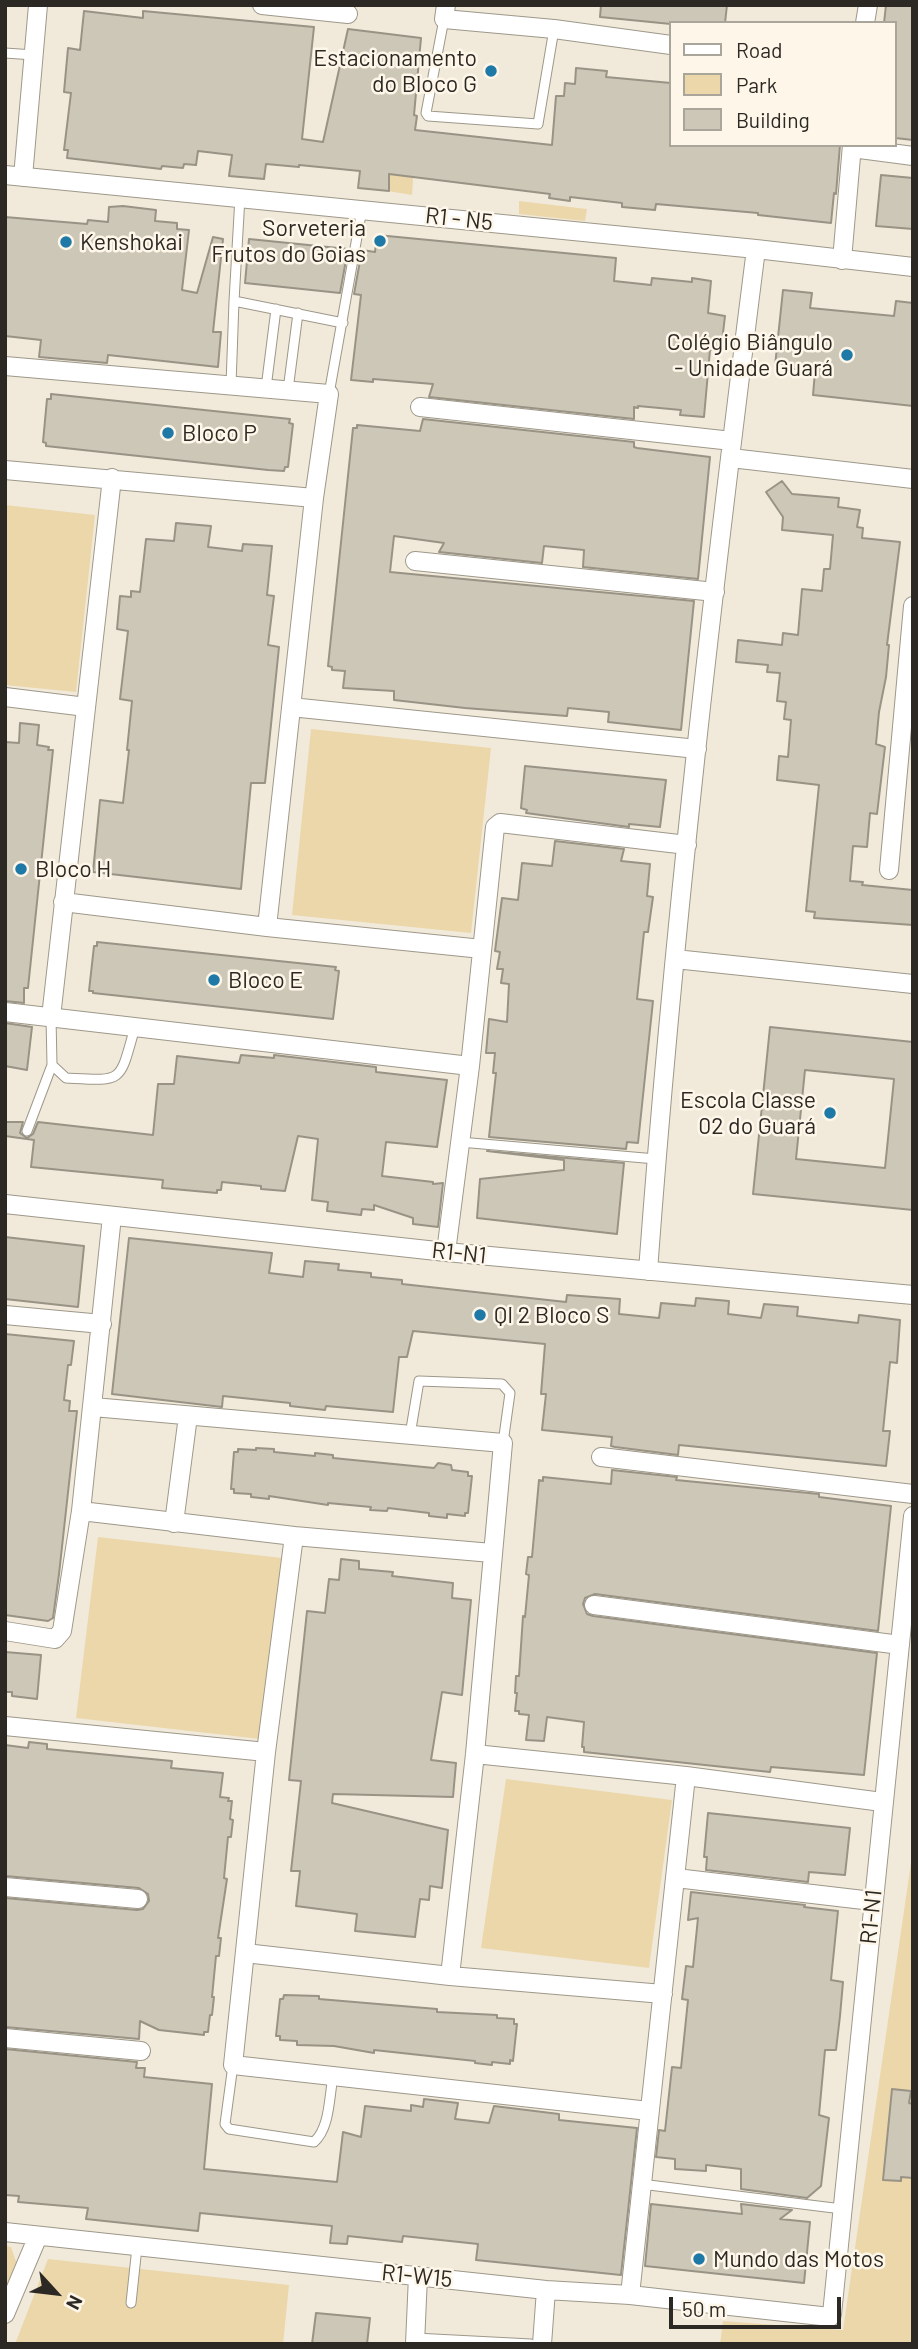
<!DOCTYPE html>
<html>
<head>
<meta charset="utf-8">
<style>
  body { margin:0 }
  #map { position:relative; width:918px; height:2349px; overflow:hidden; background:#f1eadb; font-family:Barlow,sans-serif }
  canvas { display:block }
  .frame { position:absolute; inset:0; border:7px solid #2c2924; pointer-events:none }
  .legend { position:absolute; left:669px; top:21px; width:228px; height:126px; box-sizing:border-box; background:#fef7e9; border:2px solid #aaa59a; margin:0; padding:9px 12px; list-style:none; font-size:21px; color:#2c2924 }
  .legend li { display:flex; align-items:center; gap:14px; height:35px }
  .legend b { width:35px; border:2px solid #aaa59a }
  .north { position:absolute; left:21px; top:2258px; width:70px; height:70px; -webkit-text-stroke:5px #fef7e9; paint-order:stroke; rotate:117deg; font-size:19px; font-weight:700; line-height:28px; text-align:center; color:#2c2924 }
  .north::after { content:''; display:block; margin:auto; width:24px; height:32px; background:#2c2924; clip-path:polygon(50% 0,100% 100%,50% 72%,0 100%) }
  .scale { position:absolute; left:669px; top:2297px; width:172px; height:32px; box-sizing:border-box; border:4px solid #2c2924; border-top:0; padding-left:9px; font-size:21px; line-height:24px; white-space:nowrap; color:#2c2924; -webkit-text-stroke:5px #fef7e9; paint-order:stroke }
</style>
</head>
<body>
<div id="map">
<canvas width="918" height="2349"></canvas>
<div class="frame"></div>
<ul class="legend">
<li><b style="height:9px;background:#fff"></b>Road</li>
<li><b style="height:19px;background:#ebd7aa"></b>Park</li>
<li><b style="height:19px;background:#cdc7b8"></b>Building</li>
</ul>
<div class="north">N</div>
<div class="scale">50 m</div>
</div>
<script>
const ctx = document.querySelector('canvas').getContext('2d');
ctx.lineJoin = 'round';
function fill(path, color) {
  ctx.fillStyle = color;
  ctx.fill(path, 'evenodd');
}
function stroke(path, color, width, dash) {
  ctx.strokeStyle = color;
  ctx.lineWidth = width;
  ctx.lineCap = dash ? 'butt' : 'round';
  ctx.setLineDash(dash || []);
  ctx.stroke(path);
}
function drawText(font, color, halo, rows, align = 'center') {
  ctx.font = font + ' Barlow,sans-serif';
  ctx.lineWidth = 5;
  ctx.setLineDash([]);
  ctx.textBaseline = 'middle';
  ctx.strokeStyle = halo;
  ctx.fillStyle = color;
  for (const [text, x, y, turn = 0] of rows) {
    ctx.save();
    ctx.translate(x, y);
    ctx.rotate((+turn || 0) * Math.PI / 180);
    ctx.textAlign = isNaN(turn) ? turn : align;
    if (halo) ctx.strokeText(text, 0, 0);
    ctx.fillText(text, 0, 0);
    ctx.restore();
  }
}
fill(new Path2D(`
  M387,151H415L412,195L388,191Z
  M519,201L587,209L585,221L519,214Z
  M5,505L95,515L76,692L5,685Z
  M311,729L491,748L471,933L292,915Z
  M98,1537L282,1558L260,1739L76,1718Z
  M506,1779L672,1800L649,1968L481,1948Z
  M913,1849V2341L912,2344H720L723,2321L843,2330Z
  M5,2246L11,2247L17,2264L5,2291Z
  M48,2259L289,2285L283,2344H15Z`), '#ebd7aa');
const building = new Path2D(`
  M601,5H727L725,23L671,24L600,17Z
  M886,5H913V140L895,138V23H884Z
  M84,11L143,18V11L314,27L302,139L323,142L348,29L421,38L414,115L417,116L415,130L552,145L556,96H564L565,83L575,84L576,68L607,71L606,77L671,83V145H840L836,194L834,193L831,223L758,215V213L656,204L655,210L622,207V203L570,197V201L549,198L550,194L389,174V191L358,188L360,171L299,165V167L266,164L264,179L229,176L232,155L198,151L196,165L184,164L183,168L162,166L161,169L67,158L68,150H64L71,93L64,92L68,48L80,50Z
  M881,175L913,178V229L876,226Z
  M123,206L156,210L155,221L177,223V229L189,230L182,290L197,293L213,237L223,239L213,332H221L218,367L108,355L107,363L39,357L41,340L5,336V217L87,224L88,220L108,222L109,207Z
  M377,235L616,258L614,281L651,285L652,278L692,282V278L711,281L708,313L725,316L721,350H710L704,417L680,415L681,410L638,406V408L634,407V419L429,397L433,384L373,379V382L351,380L361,295L354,294L362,250L375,252Z
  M249,239L348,249L340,293L245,283Z
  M783,290L812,293L810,308L894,316L896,301L913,303V406L813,395L815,372L775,366Z
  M51,394L290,419L289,423L293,424L288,467H285L284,471L268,470L46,446V443L43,442L47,399H51Z
  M423,419L634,442V447L637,448L710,457L698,579L583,567L584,550L544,546L542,563L439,552L444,543L394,536L390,572L694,601L681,730L608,722L609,712L568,708L567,716L465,708L394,700V691L343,688L345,671L332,670V667L328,666L353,428H357V425L420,431Z
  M782,481L792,494L839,498L838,507L860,510L857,527L863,528L862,538L900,542L887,645H889L886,677L879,712L876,744L885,747L877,814L870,813L867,847L853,846L850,881L863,882L862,885L913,890V925L814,918L815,912L806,911L819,785L777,780L779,756L788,757L791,720L784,719L786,702L777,701L780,673L767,672L768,665L736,662L738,640L782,645L783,633L798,635L802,589L822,591L824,569H830L833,535L782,530L783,517L766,492Z
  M176,523L211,526L208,547L242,551L243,544L272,546L267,595L274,596L268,645L279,647L265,783H251L241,889L93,872L100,800L123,803L129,750H127L132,701L120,699L128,631L117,629L120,596L131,597V591L140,592L146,539L174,541Z
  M20,723L39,725L37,745L49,747L48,750H53L28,988H24V1003L5,1001V742L19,743Z
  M525,766L666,780L660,827L629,824V827L526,813L527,810L521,808Z
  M555,841L624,849L621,861L650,864L647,896L653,897L648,932H644L637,999L653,1001L638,1143L627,1142L626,1149L489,1137L496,1073H493L495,1053H486L489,1019L507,1022L509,984L501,983L503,969H497L500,952L495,951L502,898L518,900L522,863L552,866Z
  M97,942L336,967L335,970L339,971L333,1019L93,993V991H89L94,946H97Z
  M5,1023L32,1027L27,1070L5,1066Z
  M770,1027L913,1042V1210L753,1194ZM805,1070L894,1079L885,1168L796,1159Z
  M241,1055L274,1058V1055L376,1067V1072L447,1080L437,1147L386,1142L382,1176L433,1182V1184L443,1183L438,1227L413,1224V1218L374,1205V1210L362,1209L361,1215L327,1211L328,1202L312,1200L318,1139L298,1136L285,1191L261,1189V1186L222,1182L221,1190H217V1193L162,1188L163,1180L31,1167L34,1140L5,1136V1122H23L20,1133L27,1138L33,1134L38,1122L153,1135L158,1084H174L177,1056L239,1063Z
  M487,1151L624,1163L617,1234L477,1218L480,1179L564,1170V1160Z
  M5,1237L84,1246L78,1307L5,1299Z
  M129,1238L272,1253L269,1273L303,1277L305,1261L339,1264L338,1270L371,1273V1277L402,1280V1284L566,1302L567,1295L620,1299L619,1314L659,1318L661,1303L695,1306L696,1298L729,1301L728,1314L761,1318L764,1304L798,1307L797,1316L858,1323L859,1315L900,1320L897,1363L890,1362L883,1431H890L886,1466L679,1445L678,1455L615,1447L611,1446L612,1437L542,1430L546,1394H541L545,1344L413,1331L407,1357H399L393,1412L326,1406L325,1410L290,1406V1403L223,1396L222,1407L112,1394Z
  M5,1334L74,1341L71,1365H68L64,1400L70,1401L69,1411H77L59,1574L53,1618L48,1621L5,1615Z
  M256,1448L274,1449V1452L315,1456V1453L333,1455V1458L434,1468L438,1463L451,1465L452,1470L468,1472V1476H472L468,1513H465V1516L447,1514V1518L429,1516V1513L388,1508L387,1511L370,1510L371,1507L328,1503V1505L269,1496V1499L251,1497V1494L234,1493V1489H231L234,1452H238V1449L256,1450Z
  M612,1470L677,1477L676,1480L819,1494V1497L891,1506L878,1631L595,1594L585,1598L583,1604L587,1614L593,1616L877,1653L864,1775L771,1767L770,1772L584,1752V1747H582L584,1722L547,1717L544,1741L526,1740L529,1715L519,1714V1711H515L517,1693H515L516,1676H519L523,1616L525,1617L529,1575L526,1574L528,1557H532L539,1480L543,1481V1477L611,1484Z
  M341,1559L359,1561V1569L393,1572L392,1576L453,1583L452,1598L471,1600L462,1695L442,1692L431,1760L456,1763L453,1797L333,1794L332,1803L448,1830L442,1888L430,1886L429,1900L420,1899L415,1937L355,1931L357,1914L296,1906L300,1871H291L301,1781L289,1780L307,1611L325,1613L329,1579L339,1580Z
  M5,1652L41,1655L37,1699L12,1696V1692H5Z
  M29,1742L47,1744V1749L172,1761L171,1768L223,1773L220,1797L229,1798L228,1801H232L230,1819L233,1820L231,1837H228L224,1878L227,1879L218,1938H221L219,1956H216L212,1997H214L212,2015H210L208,2032H204V2035L159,2030L140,2021L139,2039L5,2027V1898L137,1910L143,1909L149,1901L148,1894L139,1888L5,1876V1745L28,1748Z
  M708,1813L850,1828L845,1875L809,1872L808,1882L706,1870L707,1857H704Z
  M691,1892L805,1905L804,1907L838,1911L831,1980L843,1982L840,2016L836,2050H825L819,2115L829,2118L821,2186L807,2198L741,2189V2169L706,2165V2171L675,2169V2159L656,2157L659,2130L665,2131L672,2067L681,2068L688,2000L682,1999L686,1966L693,1967L698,1918L688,1920Z
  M284,1995L319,1996V1999L437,2009V2012L497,2015V2018L514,2019V2024H517L513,2061L510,2060V2064L492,2062V2065L475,2063V2061L374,2050V2053L334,2046L297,2045V2041L280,2040V2036H276L280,1999H283Z
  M5,2049L137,2062L136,2068H145L144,2077L212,2084L204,2169L337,2182L343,2132L361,2137L365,2106L411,2111V2105L423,2107L424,2099L458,2103L455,2119L489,2123L494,2106L559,2114V2120L637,2128L621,2275L476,2260L478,2244L403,2236L402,2242L348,2236L347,2244L330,2243L332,2226L200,2213L198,2231L86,2219L88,2208L18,2202L19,2196L5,2195Z
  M892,2089L911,2091L909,2103L913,2104V2178L901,2177V2181L883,2180Z
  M651,2204L742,2214L741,2204L792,2210L780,2219L810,2222L804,2283L645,2266Z
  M316,2313L370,2318L367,2344H312Z`);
fill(building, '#cdc7b8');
stroke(building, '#999385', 2);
const service = new Path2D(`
  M444,19L426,113L428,116L538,124L554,29
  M5,53L34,55
  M234,301L240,197
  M231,385L234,301L343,323
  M266,388L276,309
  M288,390L298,313
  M329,394L362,209
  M51,1017L52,1065L66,1078C124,1081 119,1084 135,1027
  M27,1131L52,1065
  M460,1142L656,1159
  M410,1435L419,1381L502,1384L510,1393L503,1443
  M233,2065L225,2124L229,2129L314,2142C330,2128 329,2097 333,2077
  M641,2184L842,2209
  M131,2303L137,2247
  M415,2338L531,2344`);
const minor = new Path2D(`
  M262,5L348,14
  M446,5L444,19L554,29L671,45
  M865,23L868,5
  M852,148L913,156
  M5,175L756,249L913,267
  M23,177L38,5
  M842,260L852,145
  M5,366L329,394L314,498L267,927
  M420,407L732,441
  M731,458L913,479
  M5,470L314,498
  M415,561L715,592
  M5,697L86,707
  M291,707L697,749
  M889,870L913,606
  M63,902L267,927L482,949
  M675,959L913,984
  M5,1012L470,1066
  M51,1017L112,478
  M5,1204L446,1252L913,1295
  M446,1252L470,1066L495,827L500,823L687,845
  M648,1271C673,929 713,588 756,249
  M5,1315L102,1324
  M93,1407L503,1443L475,1754L450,1976
  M601,1457L913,1494
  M81,1511L294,1536L492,1553
  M174,1523L188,1416
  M294,1536L266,1752L233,2065L649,2111
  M594,1605L900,1645
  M5,1631L55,1639L62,1631L81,1511L112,1216
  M5,1726L266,1752
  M475,1754L686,1776L882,1802
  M676,1878L872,1901
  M5,1887L138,1899
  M245,1953L450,1976L663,1994
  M5,2038L141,2051
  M5,2232L546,2290L630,2295L830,2317L832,2314L913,1516
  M630,2295L686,1776
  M5,2314L38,2236
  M415,2344L418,2276
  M542,2344L546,2290`);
stroke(service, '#9e988a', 11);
stroke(minor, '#9e988a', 20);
stroke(service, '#fff', 9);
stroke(minor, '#fff', 18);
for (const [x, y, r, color] of [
  [491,71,7,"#1e79a7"],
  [380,241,7,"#1e79a7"],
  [66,242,7,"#1e79a7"],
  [847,355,7,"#1e79a7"],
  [168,433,7,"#1e79a7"],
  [21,869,7,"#1e79a7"],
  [214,980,7,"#1e79a7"],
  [830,1113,7,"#1e79a7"],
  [480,1315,7,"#1e79a7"],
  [699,2259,7,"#1e79a7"]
]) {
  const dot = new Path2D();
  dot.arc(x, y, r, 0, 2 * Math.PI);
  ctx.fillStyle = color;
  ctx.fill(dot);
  stroke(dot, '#fef7e9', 2.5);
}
drawText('23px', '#2c2924', '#fef7e9', [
  ["Estacionamento",477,58,"right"],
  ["do Bloco G",477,84,"right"],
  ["Sorveteria",366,228,"right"],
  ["Frutos do Goias",366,254,"right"],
  ["Kenshokai",80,242],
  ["Colégio Biângulo",833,342,"right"],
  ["- Unidade Guará",833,368,"right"],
  ["Bloco P",182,433],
  ["Bloco H",35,869],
  ["Bloco E",228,980],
  ["Escola Classe",816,1100,"right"],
  ["02 do Guará",816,1126,"right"],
  ["QI 2 Bloco S",494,1315],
  ["Mundo das Motos",713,2259]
], 'left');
drawText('23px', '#2c2924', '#fef7e9', [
  ["R1 - N5",459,219,6],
  ["R1-N1",459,1253,6],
  ["R1-N1",871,1917,-84],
  ["R1-W15",417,2276,6]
]);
</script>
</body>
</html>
